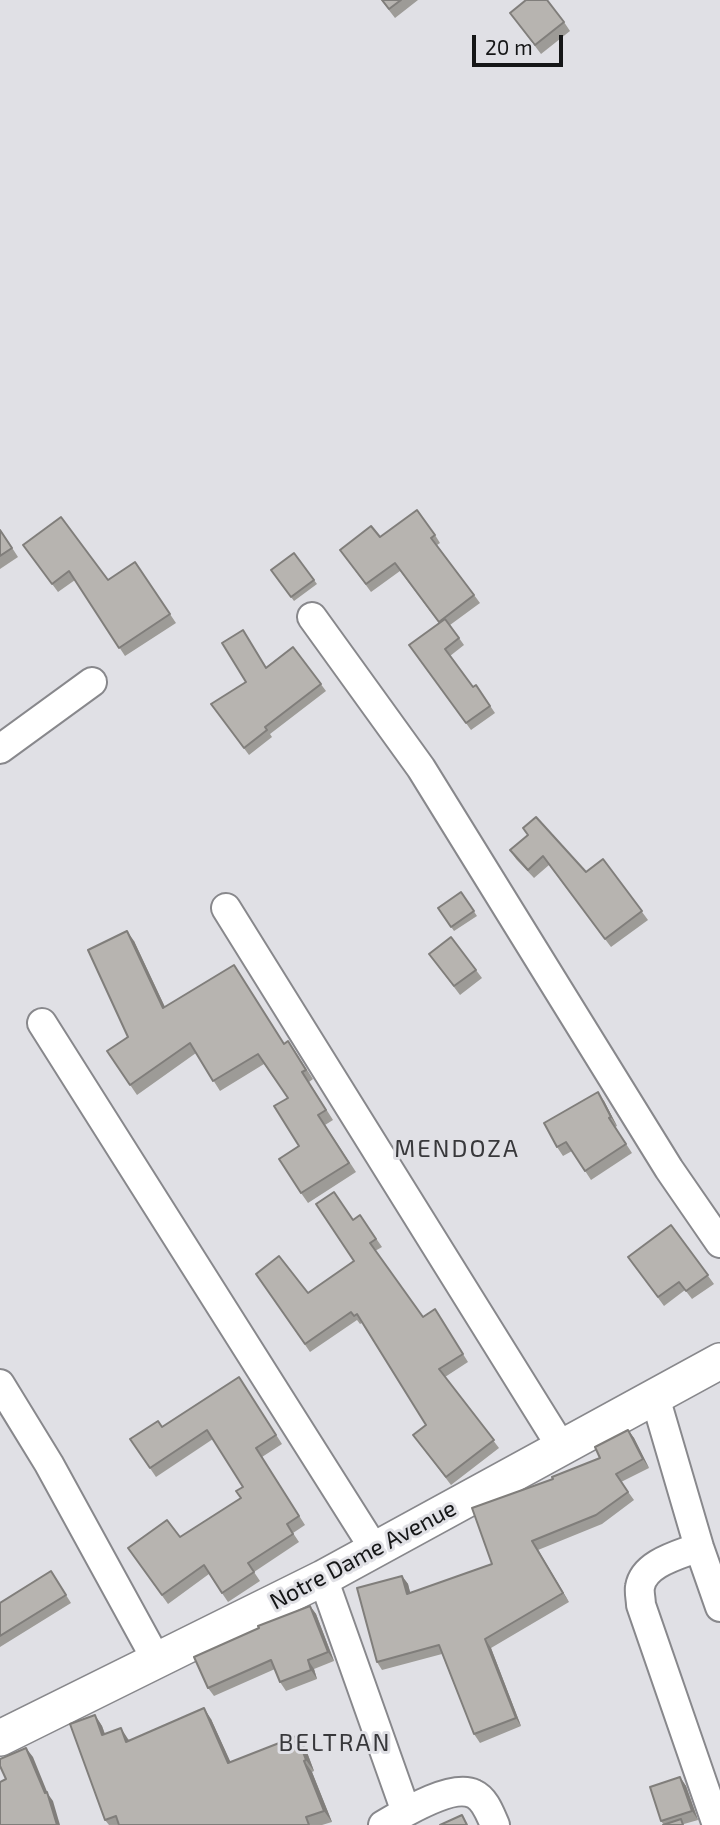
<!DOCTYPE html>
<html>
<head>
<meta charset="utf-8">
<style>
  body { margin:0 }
  #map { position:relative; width:720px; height:1825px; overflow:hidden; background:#e0e0e5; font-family:"Exo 2",sans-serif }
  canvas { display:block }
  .scale { position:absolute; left:472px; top:35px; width:91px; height:32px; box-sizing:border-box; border:4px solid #151617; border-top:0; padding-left:9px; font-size:21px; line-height:24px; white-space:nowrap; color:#151617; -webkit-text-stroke:5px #e0e0e5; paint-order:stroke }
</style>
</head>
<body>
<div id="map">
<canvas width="720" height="1825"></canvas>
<div class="scale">20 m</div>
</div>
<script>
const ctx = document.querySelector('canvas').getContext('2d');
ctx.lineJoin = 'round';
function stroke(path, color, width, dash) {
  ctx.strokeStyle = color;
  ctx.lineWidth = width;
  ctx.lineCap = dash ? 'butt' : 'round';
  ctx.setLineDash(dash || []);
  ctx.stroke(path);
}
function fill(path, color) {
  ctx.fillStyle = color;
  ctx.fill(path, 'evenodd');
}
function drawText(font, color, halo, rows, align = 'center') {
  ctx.font = font + ' "Exo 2",sans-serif';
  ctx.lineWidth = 6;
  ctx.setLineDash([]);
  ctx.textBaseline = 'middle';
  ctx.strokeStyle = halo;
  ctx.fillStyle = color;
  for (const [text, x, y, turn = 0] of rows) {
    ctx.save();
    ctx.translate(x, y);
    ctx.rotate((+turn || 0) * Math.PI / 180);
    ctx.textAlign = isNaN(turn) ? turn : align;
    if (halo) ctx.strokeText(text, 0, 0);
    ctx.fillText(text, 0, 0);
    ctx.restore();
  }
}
const minor = new Path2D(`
  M312,617L421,768L669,1169L720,1243
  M0,749L92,682
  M226,908L562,1448
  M42,1023L375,1550
  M0,1384L49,1464L157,1661
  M655,1397L699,1547L720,1607
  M699,1547C679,1555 644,1563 640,1587C639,1592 641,1600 641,1605L717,1825
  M323,1578L406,1812
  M383,1825C402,1814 452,1783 474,1794C485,1799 490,1814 495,1825`);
const tertiary = new Path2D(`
  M0,1738L323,1578L720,1361`);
stroke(minor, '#88888c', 32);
stroke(tertiary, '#88888c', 38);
stroke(minor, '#fff', 28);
stroke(tertiary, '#fff', 35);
fill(new Path2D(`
  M381,0H418L395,18Z
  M510,13L564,22L570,31L541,54Z
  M0,529L18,557L0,569Z
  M435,535L440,543L437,545L480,603L450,625L464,645L450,656L473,687L476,685L495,713L471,730L409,645L439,623L400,571L371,592L340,550L380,537Z
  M23,545L108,580L135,562L176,623L125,656L75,580L58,592Z
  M294,553L317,584L294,601L271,570Z
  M243,630L266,667L293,647L326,691L270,734L272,737L249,755L211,704L246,682Z
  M528,835L586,872L603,859L648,920L611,947L549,865L534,878L516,859L510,850Z
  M461,892L477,916L454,931L438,908Z
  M451,937L482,978L460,995L429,954Z
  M134,941L165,1007L285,1043L295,1051L313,1079L309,1082L333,1120L325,1125L356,1172L308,1203L301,1193L299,1146L288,1098L264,1064L220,1091L196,1053L137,1095L107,1051L128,1037Z
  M604,1101L617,1126L615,1127L632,1153L591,1180L572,1151L563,1156L557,1147Z
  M360,1215L382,1247L375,1251L423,1317L435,1309L468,1362L445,1377L499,1448L451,1485L419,1443L426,1425L362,1323L360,1324L357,1320L310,1352L256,1274L308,1293L354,1261L353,1220Z
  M671,1225L714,1284L692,1299L685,1290L664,1306L628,1257Z
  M239,1377L282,1444L262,1457L305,1525L293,1533L299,1542L254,1572L260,1581L228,1602L209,1574L168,1604L128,1548L180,1537L241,1498L243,1487L213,1439L156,1477L130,1439L162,1427Z
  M628,1430L634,1438L649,1468L621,1482L634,1500L602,1524L538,1550L569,1602L491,1648L521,1726L480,1743L474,1734L442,1654L382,1670L377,1662L402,1576L408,1584L410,1593L492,1564L553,1479L600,1458Z
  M51,1571L71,1603L0,1647V1603Z
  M310,1606L316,1614L334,1661L314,1669L317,1679L286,1691L280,1682L275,1669L214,1696L208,1688L259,1628Z
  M95,1715L102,1726L105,1734L128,1739L129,1740L211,1719L230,1762L297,1736L305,1747L314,1771L312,1772L332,1822L322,1825H109L105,1820Z
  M680,1777L686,1786L698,1820L684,1824L664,1825L661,1821Z`), '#9d9b97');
fill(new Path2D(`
  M127,931L134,941L170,1018L163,1008Z
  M598,1092L604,1101L617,1126L611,1117Z
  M628,1430L634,1438L649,1468L643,1459Z
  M532,1541L538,1550L569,1602L563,1593Z
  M402,1576L408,1584L413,1603L407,1594Z
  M310,1606L316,1614L334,1661L328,1652Z
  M485,1639L491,1648L521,1726L516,1718Z
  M308,1660L314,1669L317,1679L311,1670Z
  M204,1708L211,1719L236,1774L228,1763Z
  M95,1715L102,1726L109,1746L102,1735Z
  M121,1728L128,1739L134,1753L126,1742Z
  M297,1736L305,1747L314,1771L306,1760Z
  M26,1748L33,1757L48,1794L53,1801L60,1825H57L45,1793Z
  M304,1761L312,1772L332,1822L324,1811Z
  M680,1777L686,1786L698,1820L692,1811Z`), '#807e7b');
const building = new Path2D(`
  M382,0H401L389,9Z
  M526,0H547L564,22L535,45L510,13Z
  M417,510L435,535L431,538L474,595L439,622L395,563L366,584L340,550L371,526L380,537Z
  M61,517L108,580L135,562L170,614L119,648L69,571L52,584L23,545Z
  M0,530L12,548L0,556Z
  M294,553L314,580L291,597L271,570Z
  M445,619L459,638L445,649L473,687L476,685L490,706L466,723L409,645Z
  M243,630L266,668L293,647L321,684L265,727L267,730L244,748L211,704L246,682L222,643Z
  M536,817L586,872L603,859L642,911L605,939L543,856L528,870L510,850L528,835L523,828Z
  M461,892L474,911L451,927L438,908Z
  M127,931L163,1008L234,965L284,1044L288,1041L306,1070L302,1072L326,1110L318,1115L349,1163L301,1193L279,1159L299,1146L274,1106L288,1098L258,1054L213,1081L190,1043L130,1085L107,1051L128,1037L88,950Z
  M451,937L476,970L454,986L429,954Z
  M598,1092L611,1117L609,1118L626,1144L585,1171L566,1142L557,1147L544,1123Z
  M334,1192L353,1220L360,1215L376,1239L370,1243L423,1317L435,1309L463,1354L439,1369L494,1440L446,1477L413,1435L426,1425L357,1314L354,1316L351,1312L305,1344L256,1274L279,1256L308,1293L354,1261L316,1204Z
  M671,1225L708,1275L686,1291L679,1282L658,1297L628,1257Z
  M239,1377L276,1435L256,1448L299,1516L287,1524L293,1534L248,1563L254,1572L222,1593L204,1565L162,1595L128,1548L167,1520L180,1537L241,1498L236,1491L243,1487L207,1430L150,1468L130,1439L158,1421L162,1427Z
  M628,1430L643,1459L616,1474L628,1492L596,1515L532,1541L563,1593L485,1639L516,1718L474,1734L439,1645L377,1662L357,1588L402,1576L407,1594L492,1564L472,1508L553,1479L552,1477L600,1458L595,1447Z
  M51,1571L66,1595L0,1636V1603Z
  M310,1606L328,1652L308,1660L311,1670L280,1682L271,1660L208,1688L194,1657L259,1628L258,1626Z
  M204,1708L228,1763L297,1736L306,1760L304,1761L324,1811L306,1817L309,1825H119L116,1816L105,1820L70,1724L95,1715L102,1735L121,1728L126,1742Z
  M26,1748L45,1793L47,1792L57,1825H0V1782L6,1779L0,1766V1759Z
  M680,1777L692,1811L661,1821L650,1787Z
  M462,1815L467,1825H440Z
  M681,1819L683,1825H663Z`);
fill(building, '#b7b4b0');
stroke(building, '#807e7b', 2);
drawText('23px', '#151617', '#e0e0e5', [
  ["Notre Dame Avenue",363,1555,-28]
]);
ctx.letterSpacing = '2px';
drawText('24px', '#38383b', '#e0e0e5', [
  ["MENDOZA",457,1149],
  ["BELTRAN",335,1743]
]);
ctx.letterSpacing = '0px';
</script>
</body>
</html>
